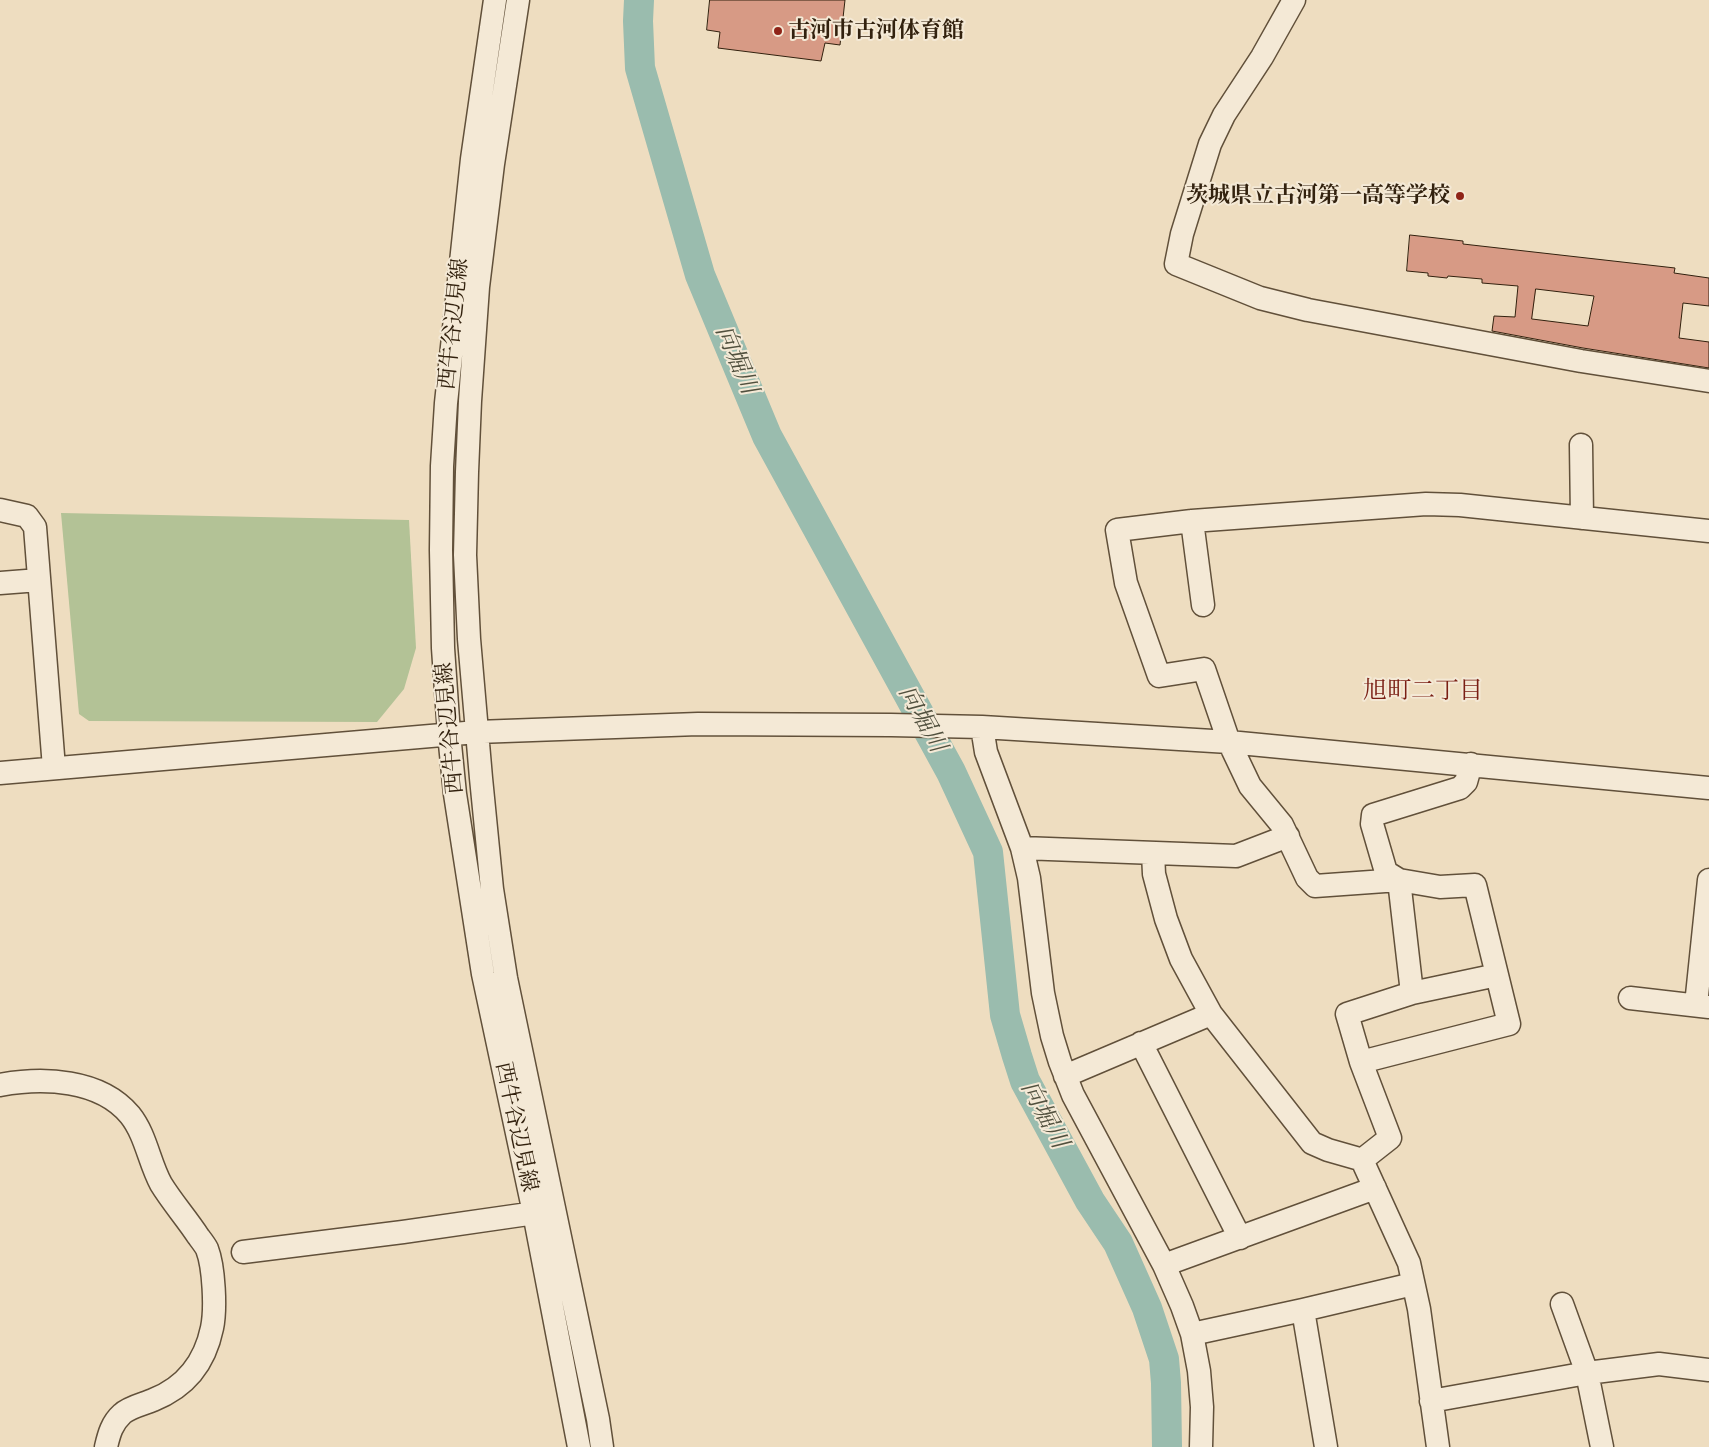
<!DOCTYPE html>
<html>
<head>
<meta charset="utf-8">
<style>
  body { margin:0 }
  canvas { display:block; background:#eeddc0 }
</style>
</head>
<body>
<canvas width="1709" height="1447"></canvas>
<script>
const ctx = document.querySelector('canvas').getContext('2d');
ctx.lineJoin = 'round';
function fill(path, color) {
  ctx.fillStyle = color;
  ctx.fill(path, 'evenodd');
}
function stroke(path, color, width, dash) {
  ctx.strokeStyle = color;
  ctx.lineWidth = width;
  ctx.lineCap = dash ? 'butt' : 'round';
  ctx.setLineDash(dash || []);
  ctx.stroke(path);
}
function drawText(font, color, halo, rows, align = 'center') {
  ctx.font = font + ' "EB Garamond","Noto Serif JP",serif';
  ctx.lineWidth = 4;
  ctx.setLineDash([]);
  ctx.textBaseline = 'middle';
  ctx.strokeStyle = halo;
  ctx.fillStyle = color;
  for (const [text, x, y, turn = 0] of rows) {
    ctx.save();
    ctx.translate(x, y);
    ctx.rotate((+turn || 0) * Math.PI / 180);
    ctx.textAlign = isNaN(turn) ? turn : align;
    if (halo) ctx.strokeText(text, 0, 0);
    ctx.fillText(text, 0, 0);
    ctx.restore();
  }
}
fill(new Path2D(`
  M61,513L409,520L416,648L404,689L377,722L89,721L79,714Z`), '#b3c296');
const water = new Path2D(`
  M1172,1383V1447H1161V1384Z`);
fill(water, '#9abcae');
stroke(water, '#707e6e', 1);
stroke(new Path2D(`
  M639,0L638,21L640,68L700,275L767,436L951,772L988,852L1005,1015L1017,1056L1025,1081L1090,1201L1118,1243L1147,1308L1164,1359L1166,1383L1167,1447`), '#9abcae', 30);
const building = new Path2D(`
  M710,0H845L840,45L825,43L821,61L718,48L720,32L707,30Z
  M1410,235L1463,241V244L1675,268L1674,273L1709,278V306L1683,303L1679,338L1709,342V368L1583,348L1492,331L1494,316L1515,317L1518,286L1482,283V279L1448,276L1447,278L1428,276V273L1407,271ZM1536,289L1594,296L1588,326L1532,319Z`);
fill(building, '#d79a85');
stroke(building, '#32210e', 1);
const minor = new Path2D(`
  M495,0L472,159L446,403L442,466L441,550L443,648L449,734L455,794L483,974L534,1213L579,1447
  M518,0L493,164L478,287L470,401L467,472L465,555L469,639L481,778L492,889L506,978L598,1419L602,1447
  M1294,0L1262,57L1224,115L1210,144L1182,234L1176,264L1260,298L1308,310L1581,361L1709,381
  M1581,445L1582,518
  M0,510L27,516L35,527L54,768
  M1192,521L1203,605
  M0,583L39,580
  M982,727L986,752L1022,848L1029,878L1043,993L1052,1036L1060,1062L1073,1095L1164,1265L1182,1306L1192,1334L1199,1371L1202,1407L1201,1447
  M0,773L477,732L698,724L891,725L982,727L1229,742L1709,788
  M1022,848L1236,856L1288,836
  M1153,853L1154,874L1166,919L1181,959L1211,1014L1312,1143L1328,1150L1363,1160
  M1412,993L1399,880L1386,872L1372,824L1373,815L1460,788L1466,782L1471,764
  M1630,998L1709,1007
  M1696,1005L1709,880
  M1141,1043L1240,1238
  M1361,1062L1509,1024L1475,885L1440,887L1399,880L1315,886L1307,878L1282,825L1250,786L1229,742L1204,669L1159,676L1126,583L1117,530L1192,521L1426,504L1460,505L1709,531
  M1065,1076L1211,1014
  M0,1085C43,1077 100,1079 130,1115C146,1135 149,1162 161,1184C172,1202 187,1219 198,1236C201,1240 205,1245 207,1249C214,1267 216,1309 212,1328C205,1362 186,1387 153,1400C144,1404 129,1407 122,1414C112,1423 109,1434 106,1447
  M243,1252L403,1232L549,1211
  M1164,1265L1375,1188
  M1562,1304L1587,1373L1602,1447
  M1303,1310L1326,1447
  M1192,1334L1303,1310L1413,1284
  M1431,1401L1587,1373L1659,1364L1709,1370
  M1438,1447L1419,1309L1409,1263L1362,1160L1390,1138L1361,1062L1347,1014L1412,993L1497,975`);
stroke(minor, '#61503a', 25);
stroke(minor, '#f4e9d6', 22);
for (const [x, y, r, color] of [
  [778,31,5,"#8f2418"],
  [1460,196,5,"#8f2418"]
]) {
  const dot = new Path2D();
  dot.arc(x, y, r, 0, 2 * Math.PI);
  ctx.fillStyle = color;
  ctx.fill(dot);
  stroke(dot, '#f4e9d6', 2);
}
drawText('bold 22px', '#32210e', '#f4e9d6', [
  ["古河市古河体育館",788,31],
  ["茨城県立古河第一高等学校",1450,196,"right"]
], 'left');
drawText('22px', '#32210e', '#f4e9d6', [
  ["西牛谷辺見線",454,324,-84],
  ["西牛谷辺見線",450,728,-95],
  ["西牛谷辺見線",516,1127,78]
]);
drawText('italic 24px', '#51503e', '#f4e9d6', [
  ["向堀川",736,360,67],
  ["向堀川",922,719,61],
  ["向堀川",1044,1115,62]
]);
drawText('24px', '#7a1f14', '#f4e9d6', [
  ["旭町二丁目",1423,691]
]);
</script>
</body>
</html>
